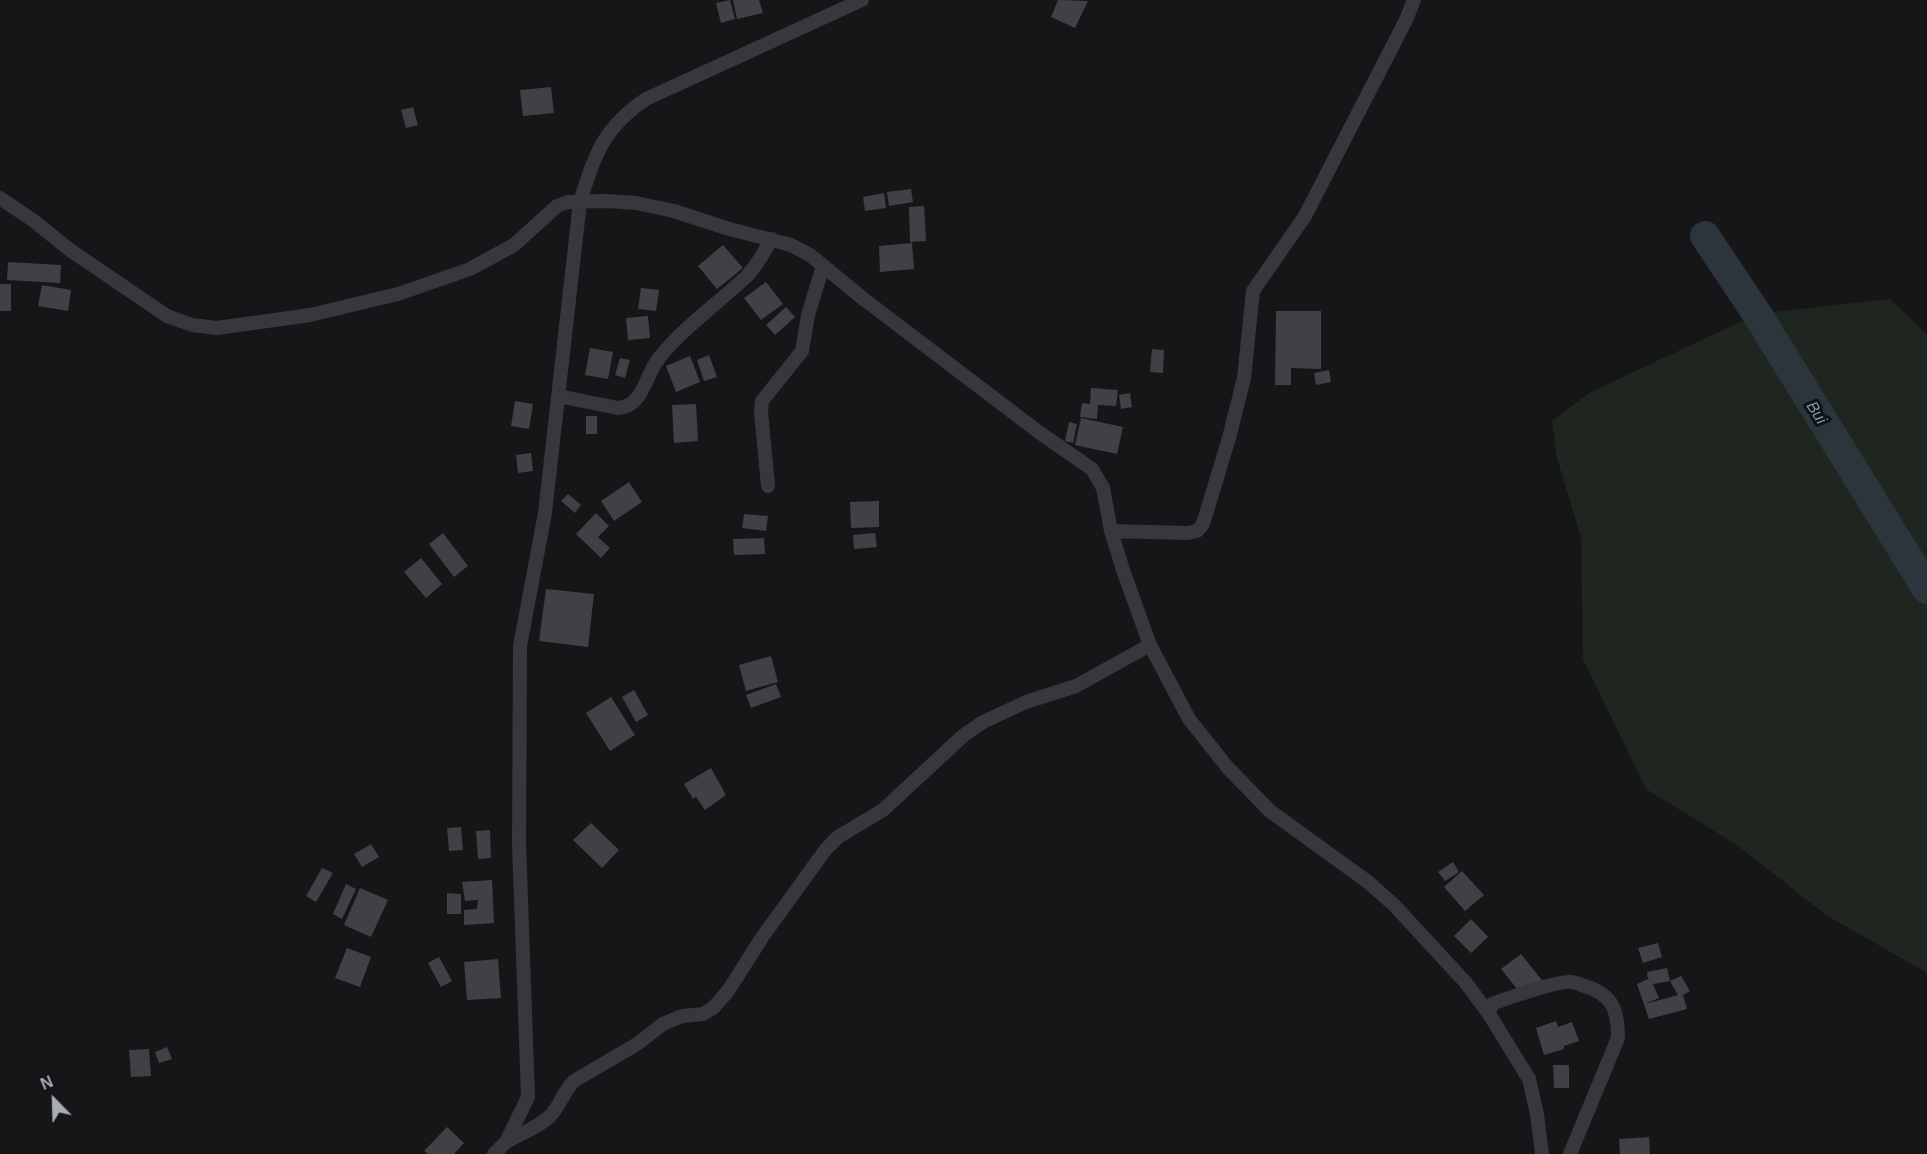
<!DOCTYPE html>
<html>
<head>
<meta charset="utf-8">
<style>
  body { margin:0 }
  #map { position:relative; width:1927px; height:1154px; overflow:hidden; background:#161618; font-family:Arial,sans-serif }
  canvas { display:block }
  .north { position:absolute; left:24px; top:1070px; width:60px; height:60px; -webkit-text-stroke:4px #111113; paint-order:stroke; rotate:337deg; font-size:16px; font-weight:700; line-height:24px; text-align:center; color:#a8adb8 }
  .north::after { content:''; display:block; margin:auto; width:21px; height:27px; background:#a8adb8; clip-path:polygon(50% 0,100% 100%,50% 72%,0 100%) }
</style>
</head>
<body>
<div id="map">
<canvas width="1927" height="1154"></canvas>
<div class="north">N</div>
</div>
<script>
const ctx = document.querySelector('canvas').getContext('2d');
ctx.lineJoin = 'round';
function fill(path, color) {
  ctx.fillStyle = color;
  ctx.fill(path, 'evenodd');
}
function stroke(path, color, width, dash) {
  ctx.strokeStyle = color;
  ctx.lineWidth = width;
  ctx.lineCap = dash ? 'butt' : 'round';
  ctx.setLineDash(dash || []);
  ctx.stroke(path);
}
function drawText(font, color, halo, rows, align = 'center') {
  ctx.font = font + ' Arial,sans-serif';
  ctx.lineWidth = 6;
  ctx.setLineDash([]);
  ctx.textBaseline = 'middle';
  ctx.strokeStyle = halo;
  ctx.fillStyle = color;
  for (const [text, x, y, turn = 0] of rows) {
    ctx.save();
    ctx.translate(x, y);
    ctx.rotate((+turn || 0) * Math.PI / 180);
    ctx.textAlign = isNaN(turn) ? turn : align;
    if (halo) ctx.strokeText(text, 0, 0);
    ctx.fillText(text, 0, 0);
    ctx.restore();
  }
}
fill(new Path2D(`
  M1890,299L1927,334V973L1826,915L1737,845L1646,789L1583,659L1581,537L1557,458L1552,421L1589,393L1757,314Z`), '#1e261f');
stroke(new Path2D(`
  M1705,236L1757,314L1927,589`), '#2c353c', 30);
fill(new Path2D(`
  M730,0L735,19L721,23L716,3Z
  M733,0H759L763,13L737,19Z
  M1058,0L1088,1L1075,28L1051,17Z
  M551,87L554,113L523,116L520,90Z
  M413,107L418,125L406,128L401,110Z
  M911,189L913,202L889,206L887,192Z
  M884,193L886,208L865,211L863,197Z
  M924,206L926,241L910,242L909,207Z
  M912,243L914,269L880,272L879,246Z
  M723,245L743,268L717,289L698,266Z
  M8,262L61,265L60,283L7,280Z
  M766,282L783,304L761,320L744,298Z
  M0,284H11V311H0Z
  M42,285L71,290L68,311L38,306Z
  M641,288L659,290L656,311L638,309Z
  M786,307L795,317L775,335L766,325Z
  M1276,311H1321V369L1291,368V385H1275Z
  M648,316L650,338L628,340L626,318Z
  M590,348L613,352L608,379L585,375Z
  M1152,349L1164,350L1163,373L1150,372Z
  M709,355L717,377L704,381L697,360Z
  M690,356L700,382L676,392L666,366Z
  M620,358L630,360L625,378L615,375Z
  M1329,370L1331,382L1316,385L1314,373Z
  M1091,388L1118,390L1116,406L1098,405L1097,419L1080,417L1082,403L1090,404Z
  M1130,393L1132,407L1121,409L1119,395Z
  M515,401L533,404L529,429L511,426Z
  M696,404L698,441L674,443L672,405Z
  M586,416H597V434H586Z
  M1081,418L1123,427L1117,454L1075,445Z
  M1069,422L1077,424L1073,443L1065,441Z
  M531,453L533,471L518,473L516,455Z
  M629,482L642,502L614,521L601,501Z
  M568,494L581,505L575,513L561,501Z
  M879,501V527L851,528L850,502Z
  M596,513L609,526L598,537L610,548L601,558L576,534Z
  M744,514L768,516L766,531L742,528Z
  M443,533L468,566L454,577L429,544Z
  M875,533L877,547L854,549L853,535Z
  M764,538L765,554L734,555L733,539Z
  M421,558L442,584L426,598L404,572Z
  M546,589L594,594L588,647L539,641Z
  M771,656L778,682L746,691L739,665Z
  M776,684L781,697L751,708L746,695Z
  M634,690L648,715L636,722L622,697Z
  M611,697L635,735L610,751L586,713Z
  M711,768L726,795L705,810L696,797L693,799L684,784Z
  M591,823L619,850L602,868L573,840Z
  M461,827L463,850L449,851L447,828Z
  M490,830L491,858L478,859L476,831Z
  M371,844L379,857L362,867L354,854Z
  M1453,862L1459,872L1445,881L1438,872Z
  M322,868L333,873L316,902L306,896Z
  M1462,871L1484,895L1465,911L1444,887Z
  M492,880L494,923L464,925V910L477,909L478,900L465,901L462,882Z
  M346,884L356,889L342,919L333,914Z
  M360,888L388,900L371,937L344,925Z
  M447,893L461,894V914H447Z
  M1471,919L1488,937L1471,953L1454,936Z
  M1658,943L1662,957L1643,963L1638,948Z
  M347,948L371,957L360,987L335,978Z
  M1521,954L1545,984L1526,1000L1501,969Z
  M439,957L452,981L441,987L428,963Z
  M498,959L501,998L467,1000L464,962Z
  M1667,968L1670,981L1653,984L1659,998L1645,1004L1678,995L1670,981L1681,976L1690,991L1683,995L1687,1009L1649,1019L1637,984L1648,979L1647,972Z
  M1556,1021L1558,1027L1572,1022L1579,1041L1564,1046V1049L1544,1055L1536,1028Z
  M167,1047L172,1059L159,1063L155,1052Z
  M149,1049L151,1076L131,1077L129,1050Z
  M1553,1065H1569V1088H1554Z
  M447,1127L464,1143L454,1154H428L424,1151Z
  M1649,1137L1650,1154H1620L1619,1139Z`), '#404145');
stroke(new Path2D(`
  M0,198L34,221L70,250L167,316L192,325L217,328L310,315L398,294L470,269L514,245L557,206L568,202L607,201L636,203L674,211L726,228L791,245L810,255L861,297L1040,433L1092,469L1103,488L1111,531L1123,570L1150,645L1189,719L1228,768L1270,811L1368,882L1394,905L1466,983L1489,1014L1529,1079L1537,1114L1542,1154
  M558,396L618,408C644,406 645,375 659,358C684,327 717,304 746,277C757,266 764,251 772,239
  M768,486L761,411L762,401L802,351L808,315L823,266
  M1111,531L1188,533L1197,531L1203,524L1229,438L1244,378L1253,291L1305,216L1406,20L1414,0
  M1489,1014L1492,1004C1505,999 1560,980 1571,982C1576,982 1581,985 1585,986C1613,995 1618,1010 1618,1038L1570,1154
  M506,1142C521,1133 540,1127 552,1114C561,1103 564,1091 574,1081L637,1044L663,1024L682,1016L703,1014L713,1008L728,991L763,936L826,849L838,837L883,810L964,735L983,722L1026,702L1076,686L1150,645
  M494,1154L506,1142L528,1097L519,843L520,646L545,513L580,202C595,154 603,128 646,99L862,0`), '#37383d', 14);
drawText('italic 16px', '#7f9bb3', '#111113', [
  ["Bui",1816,413,58]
]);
</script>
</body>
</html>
